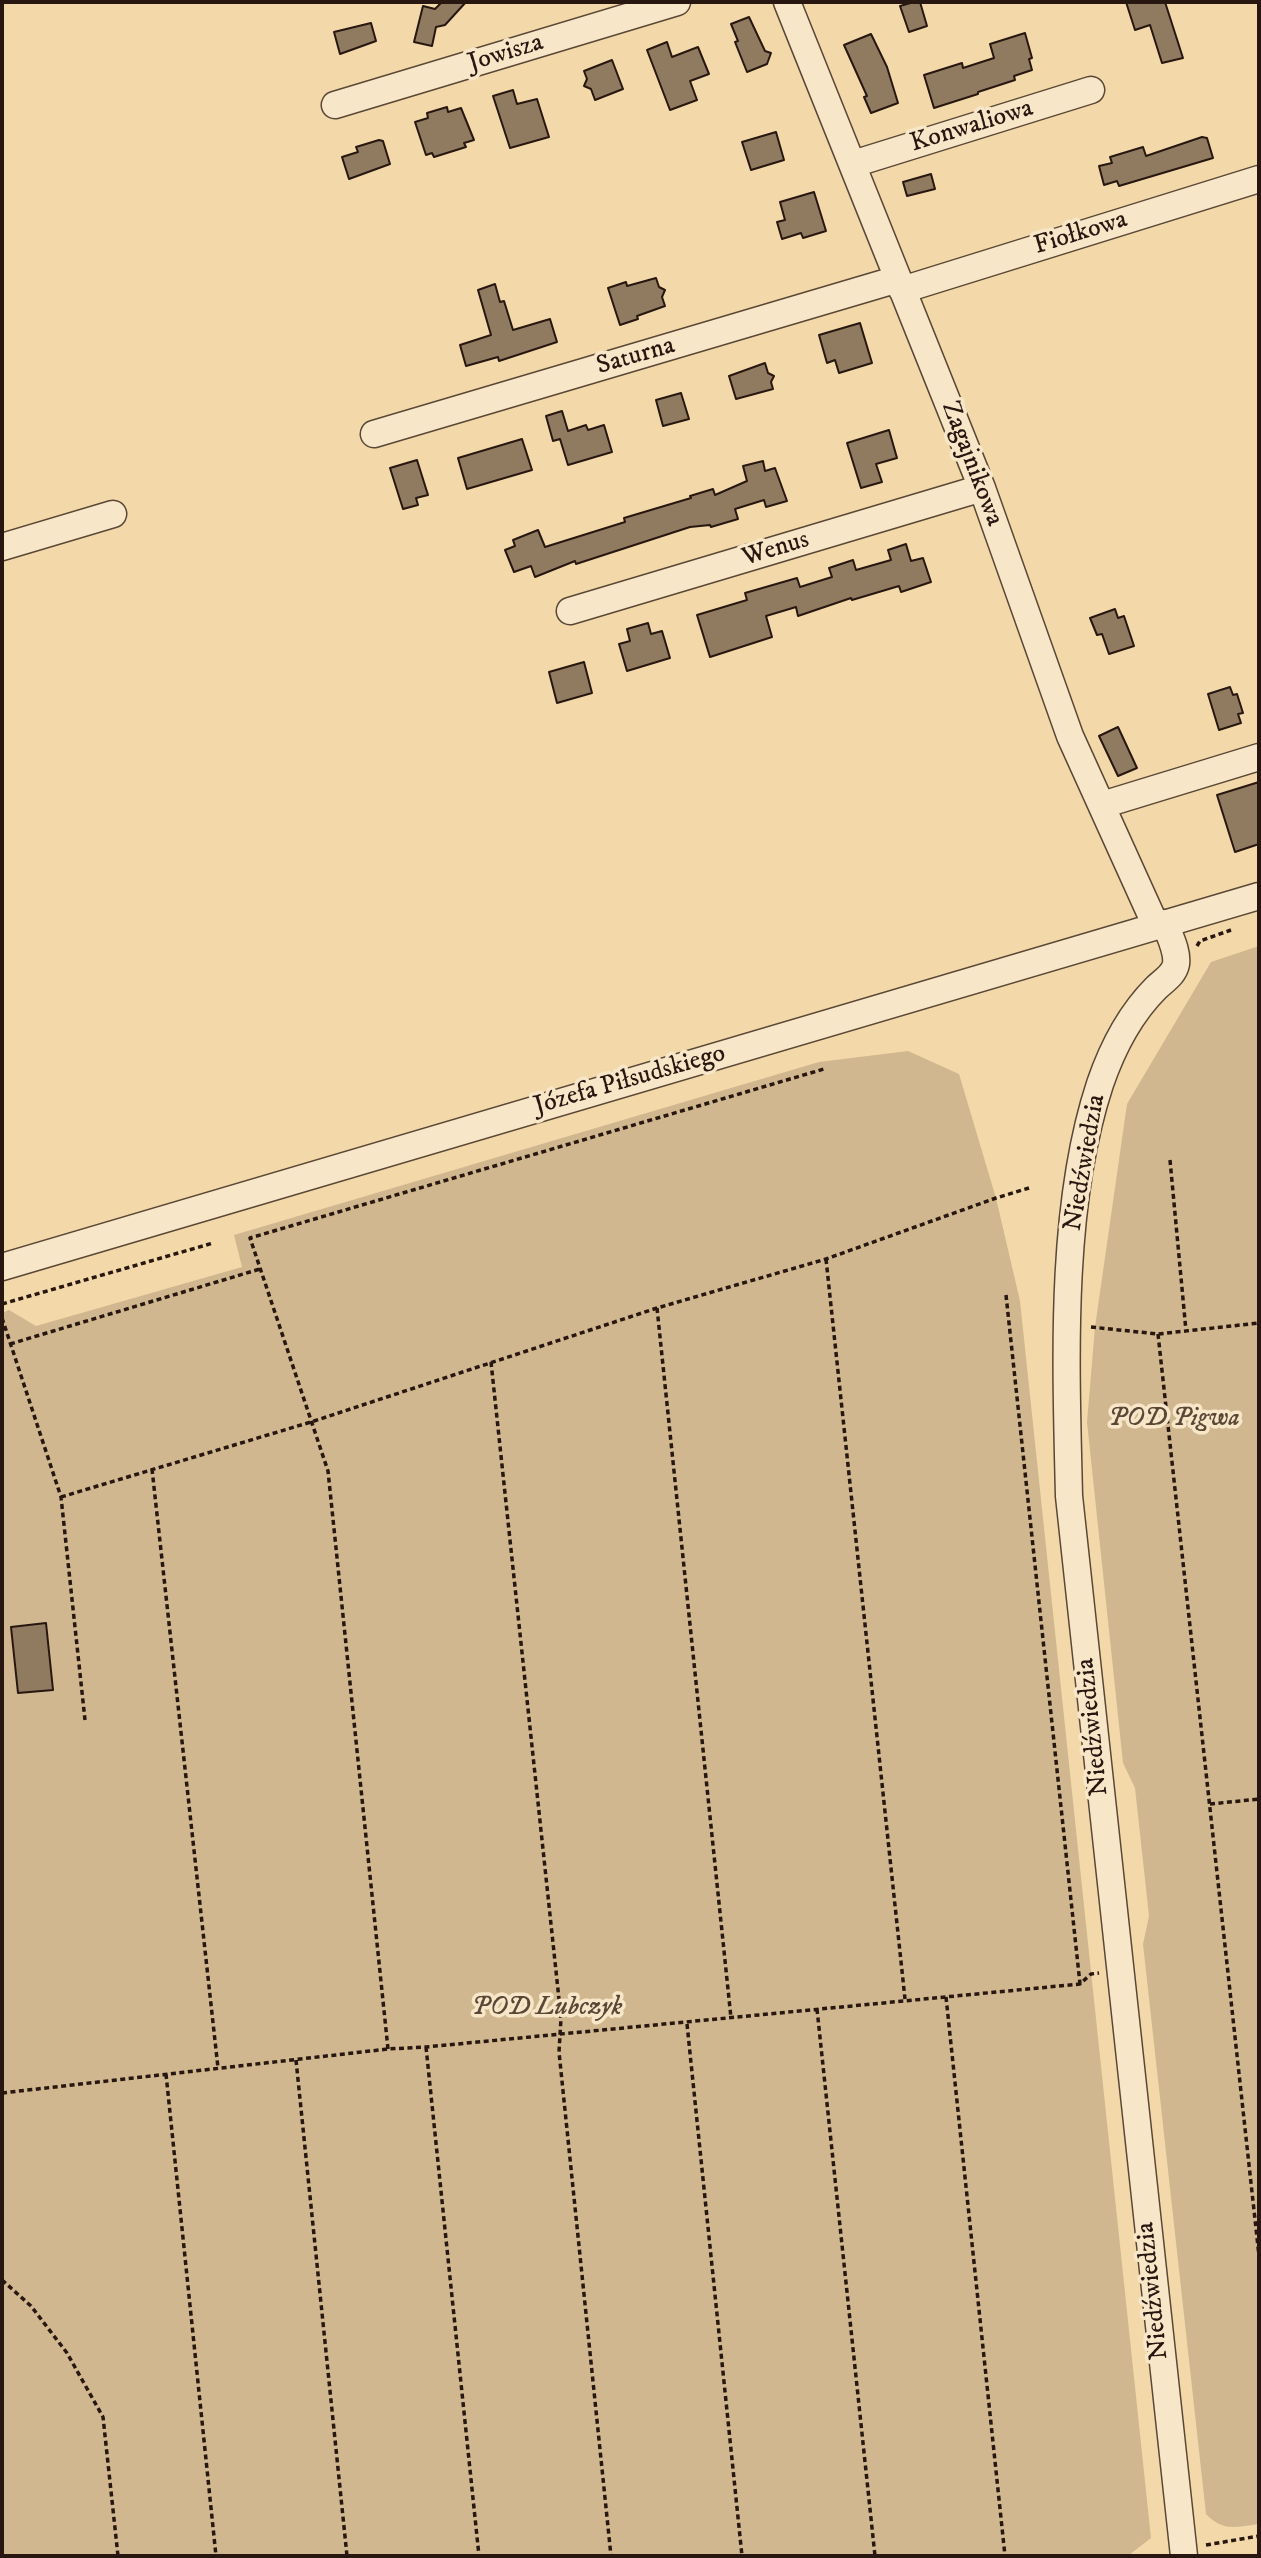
<!DOCTYPE html>
<html>
<head>
<meta charset="utf-8">
<style>
  body { margin:0 }
  #map { position:relative; width:1261px; height:2558px; overflow:hidden; background:#f3d8a9; font-family:"IM FELL DW Pica",serif }
  canvas { display:block }
  .frame { position:absolute; inset:0; border:4px solid #271710; pointer-events:none }
</style>
</head>
<body>
<div id="map">
<canvas width="1261" height="2558"></canvas>
<div class="frame"></div>
</div>
<script>
const ctx = document.querySelector('canvas').getContext('2d');
ctx.lineJoin = 'round';
function fill(path, color) {
  ctx.fillStyle = color;
  ctx.fill(path, 'evenodd');
}
function stroke(path, color, width, dash) {
  ctx.strokeStyle = color;
  ctx.lineWidth = width;
  ctx.lineCap = dash ? 'butt' : 'round';
  ctx.setLineDash(dash || []);
  ctx.stroke(path);
}
function drawText(font, color, halo, rows, align = 'center') {
  ctx.font = font + ' "IM FELL DW Pica",serif';
  ctx.lineWidth = 7;
  ctx.setLineDash([]);
  ctx.textBaseline = 'middle';
  ctx.strokeStyle = halo;
  ctx.fillStyle = color;
  for (const [text, x, y, turn = 0] of rows) {
    ctx.save();
    ctx.translate(x, y);
    ctx.rotate((+turn || 0) * Math.PI / 180);
    ctx.textAlign = isNaN(turn) ? turn : align;
    if (halo) ctx.strokeText(text, 0, 0);
    ctx.fillText(text, 0, 0);
    ctx.restore();
  }
}
fill(new Path2D(`
  M1259,946V2524C1236,2527 1223,2532 1206,2514L1143,1944L1149,1916L1135,1788L1123,1763L1087,1422L1095,1327L1127,1104L1211,962Z
  M908,1051L959,1074L996,1198L1020,1301L1151,2538L1129,2555L1121,2556H2V1313L9,1310L36,1326L242,1267L234,1235L819,1062Z`), '#d0b78f');
const building = new Path2D(`
  M442,2H466L445,25L436,27L432,46L414,42L423,6L435,9Z
  M914,2H920L927,26L909,32L900,6Z
  M1126,2H1165L1183,58L1162,63L1150,25L1135,30Z
  M749,17L765,51L771,53L767,64L747,72L735,42L738,41L731,24Z
  M371,23L376,41L340,54L334,32Z
  M1025,33L1032,58L1029,59L1032,70L1014,76L1015,80L978,92V94L934,108L924,75L962,63L963,68L994,58L990,44Z
  M871,34L887,67L898,103L871,113L864,97L867,96L844,45Z
  M667,42L672,57L698,47L709,74L690,81L697,100L670,110L647,50Z
  M612,60L623,89L595,100L591,89L584,86L587,79L584,71Z
  M513,90L517,104L537,99L549,137L510,148L493,96Z
  M447,107L448,112L461,108L474,140L464,143L466,147L434,157L432,153L426,155L415,122L428,118L427,113Z
  M776,132L784,160L751,170L742,142Z
  M1202,137L1207,138L1213,158L1119,186L1117,181L1104,185L1099,166L1112,163L1110,157L1143,147L1146,156Z
  M379,140L383,141L390,164L349,179L342,157L358,152L356,147Z
  M931,174L935,189L907,196L903,182Z
  M814,192L826,231L803,238L801,233L782,239L777,222L785,220L780,202Z
  M656,278L659,287L665,290L662,297L665,306L637,316L638,319L620,325L608,288L626,282L627,286Z
  M495,284L500,302L504,301L513,330L550,319L557,342L499,361L498,357L466,366L460,345L491,335L478,290Z
  M860,323L872,363L839,373L835,360L827,363L819,335Z
  M765,363L768,373L774,376L771,382L773,389L736,399L729,376Z
  M681,393L689,419L663,426L656,400Z
  M562,411L568,431L586,425L588,430L604,425L612,452L568,465L560,439L553,441L546,416Z
  M889,430L897,458L876,464L882,482L861,488L847,443Z
  M522,439L532,470L467,489L458,458Z
  M417,460L428,495L416,498L418,505L403,509L390,468Z
  M763,461L765,471L775,468L787,501L766,507L764,500L735,509L738,519L711,527L710,525L690,527L576,564L575,561L535,577L531,566L514,572L505,550L515,546L513,540L538,530L545,547L625,522L624,518L691,498L690,496L713,489L715,495L747,481L743,466Z
  M906,544L911,561L923,558L931,582L901,592L899,586L852,600L851,598L798,616L796,607L766,616L772,637L710,657L697,615L747,600L745,593L797,578L800,587L832,577L829,568L853,560L856,570L891,560L888,550Z
  M1115,609L1118,618L1124,616L1134,646L1109,654L1102,634L1097,635L1090,618Z
  M648,623L651,634L662,631L670,658L627,671L619,644L630,641L627,629Z
  M584,662L592,693L557,703L549,672Z
  M1230,687L1233,695L1237,694L1243,713L1238,714L1241,723L1219,730L1208,694Z
  M1118,727L1137,768L1118,776L1099,736Z
  M1259,782V844L1235,852L1217,795Z
  M46,1623L53,1690L18,1693L11,1627Z`);
fill(building, '#917b60');
stroke(building, '#271710', 2);
const minor = new Path2D(`
  M787,2L982,488L1070,736L1156,926
  M335,105L677,2
  M853,164L1091,90
  M902,290L1259,179
  M374,434L898,279
  M2,547L113,514
  M570,611L982,488
  M1102,805L1259,757
  M1165,923C1169,935 1178,951 1176,964C1174,975 1163,981 1156,988C1130,1014 1112,1049 1100,1084C1059,1208 1066,1366 1069,1496L1184,2556
  M2,1267L1259,896`);
stroke(minor, '#5a4736', 29);
stroke(new Path2D(`
  M1197,946L1200,941L1231,930
  M1170,1160L1186,1331
  M826,1259L905,1999
  M1006,1295L1080,1984
  M2,1304L213,1243
  M657,1308L731,2018
  M2,1318L61,1497L85,1720
  M1091,1327L1158,1334L1259,1323
  M1158,1334L1259,2256
  M10,1344L260,1269
  M491,1362L561,2018L559,2052L611,2556
  M152,1469L218,2068
  M61,1497L311,1422L657,1308L826,1259L996,1198L1029,1188
  M1210,1804L1259,1799
  M946,1997L1005,2556
  M817,2009L875,2556
  M687,2024L742,2556
  M426,2047L479,2556
  M388,2049L328,1471L250,1238L824,1069
  M296,2060L347,2556
  M166,2074L216,2556
  M2,2093L388,2049L426,2047L1080,1984L1091,1974L1099,1973
  M2,2280L31,2306L67,2353L103,2417L118,2556
  M1206,2545L1259,2536`), '#271710', 3.5, [5, 3.5]);
stroke(minor, '#f7e6c7', 26);
drawText('26px', '#271710', '#f7e6c7', [
  ["Jowisza",506,54,-17],
  ["Konwaliowa",972,127,-17],
  ["Fiołkowa",1081,234,-17],
  ["Saturna",636,357,-16],
  ["Zagajnikowa",971,464,69],
  ["Wenus",776,550,-17],
  ["Józefa Piłsudskiego",630,1081,-16],
  ["Niedźwiedzia",1086,1163,-80],
  ["Niedźwiedzia",1094,1727,-96],
  ["Niedźwiedzia",1154,2291,-96]
]);
drawText('italic 26px', '#5a4736', '#f7e6c7', [
  ["POD Pigwa",1174,1420],
  ["POD Lubczyk",547,2009]
]);
</script>
</body>
</html>
